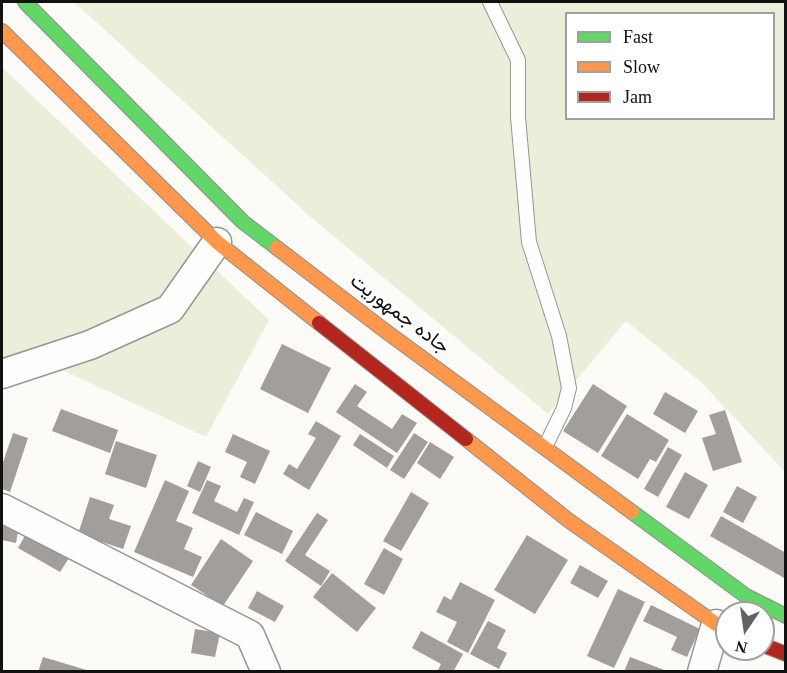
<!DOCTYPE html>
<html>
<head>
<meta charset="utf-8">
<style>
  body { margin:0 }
  #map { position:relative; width:787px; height:673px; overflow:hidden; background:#fdfbf7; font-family:Georgia,serif }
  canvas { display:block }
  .frame { position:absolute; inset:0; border:3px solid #111; pointer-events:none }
  .legend { position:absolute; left:565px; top:12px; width:210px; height:108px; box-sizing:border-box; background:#fff; border:2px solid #a0a0a0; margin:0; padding:8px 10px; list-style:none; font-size:18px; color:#111 }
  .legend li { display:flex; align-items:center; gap:12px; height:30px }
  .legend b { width:30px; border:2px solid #a0a0a0 }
  .north { position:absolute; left:715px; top:601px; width:60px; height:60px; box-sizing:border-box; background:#fff; border:2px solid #a0a0a0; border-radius:50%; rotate:193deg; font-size:16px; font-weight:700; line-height:24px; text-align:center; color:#111 }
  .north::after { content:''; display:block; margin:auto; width:21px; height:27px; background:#646362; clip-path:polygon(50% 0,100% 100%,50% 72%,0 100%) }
</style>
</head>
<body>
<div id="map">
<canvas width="787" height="673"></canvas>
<div class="frame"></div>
<ul class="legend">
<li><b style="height:8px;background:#63d668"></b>Fast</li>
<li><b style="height:8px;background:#ff974d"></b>Slow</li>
<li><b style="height:8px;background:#b3261e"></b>Jam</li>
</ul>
<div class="north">N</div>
</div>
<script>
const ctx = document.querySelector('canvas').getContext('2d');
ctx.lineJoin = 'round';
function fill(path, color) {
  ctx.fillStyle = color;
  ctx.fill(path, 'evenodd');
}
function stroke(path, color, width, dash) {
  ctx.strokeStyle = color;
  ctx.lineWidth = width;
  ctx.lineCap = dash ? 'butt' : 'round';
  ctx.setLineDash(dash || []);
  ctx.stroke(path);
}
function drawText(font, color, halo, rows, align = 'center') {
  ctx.font = font + ' Georgia,Vazirmatn,serif';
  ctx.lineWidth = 6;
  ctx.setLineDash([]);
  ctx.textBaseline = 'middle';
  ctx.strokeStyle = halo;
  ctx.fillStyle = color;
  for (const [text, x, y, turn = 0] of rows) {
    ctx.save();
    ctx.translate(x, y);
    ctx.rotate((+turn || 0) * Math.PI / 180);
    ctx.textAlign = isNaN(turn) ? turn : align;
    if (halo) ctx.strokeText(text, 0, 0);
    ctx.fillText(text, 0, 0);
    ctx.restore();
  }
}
fill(new Path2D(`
  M74,2H785V472L702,383L626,321L548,414L313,219ZM566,14H774V118H566Z
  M2,67L269,320L206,437L58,368L2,380Z`), '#ebefda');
fill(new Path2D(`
  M282,344L331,368L308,413L260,389Z
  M355,384L367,392L357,406L392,429L402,414L417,423L397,453L336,412Z
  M593,384L627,406L598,453L563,431Z
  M665,392L698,411L685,433L653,414Z
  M61,409L118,430L110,453L52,431Z
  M725,410L742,462L713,471L702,438L716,434L709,415Z
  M627,414L669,440L656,462L650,459L638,479L601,456Z
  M316,421L341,436L309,490L283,474L289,464L297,469L316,438L308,434Z
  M13,433L28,438L10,492L2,489V465Z
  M414,433L428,442L404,479L390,470Z
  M233,434L270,451L255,484L240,477L247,462L225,452Z
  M360,434L394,456L387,468L353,445Z
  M116,441L157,455L146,488L105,474Z
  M430,442L454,457L440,479L417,463Z
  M668,447L682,455L658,497L644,489Z
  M198,461L211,467L200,492L187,486Z
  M685,472L708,485L689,519L666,507Z
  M165,480L189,491L176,521L193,528L184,549L202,557L193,577L134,552Z
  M207,480L221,486L214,501L237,512L244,498L254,502L239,535L192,513Z
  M737,486L757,497L743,523L723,512Z
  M411,492L429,503L401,551L383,541Z
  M90,497L114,505L109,519L131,526L123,549L78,534Z
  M256,512L293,531L282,554L244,535Z
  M317,513L328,520L305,555L330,571L321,586L285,561Z
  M721,516L786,553V579L710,536Z
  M2,523L19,526L16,543L2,540Z
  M26,534L69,558L60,572L18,548Z
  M527,535L568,560L535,614L494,590Z
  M221,539L253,561L223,606L191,585Z
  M384,548L403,559L384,595L364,584Z
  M580,565L608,581L598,598L570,583Z
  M332,573L376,608L357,632L313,597Z
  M460,582L495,600L468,653L447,642L457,622L436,612L444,596L451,600Z
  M618,589L645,602L614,668L587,656Z
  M257,591L284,606L275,622L248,608Z
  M651,605L700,629L687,657L671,650L677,637L643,621Z
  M488,621L506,630L497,648L507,653L499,669L470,654Z
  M195,629L220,633L215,657L191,653Z
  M421,631L463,654L453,672H437L441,664L412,648Z
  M43,657L90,671V672H38Z
  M630,657L667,671V672H624Z`), '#a19e9c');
const lane = new Path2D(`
  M490,2L518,60V117L529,242L559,336L569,388L564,408L545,447`);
const street = new Path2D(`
  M2,374L90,345L170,309L217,242
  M2,508L250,635L266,672
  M702,672L716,624`);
const fast = new Path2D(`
  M25,2L243,222L277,248
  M632,512L746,596L786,616`);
const slow = new Path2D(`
  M2,31L217,242L319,323
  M277,248L384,330L632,512
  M466,439L568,520L716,624L727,629`);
const jam = new Path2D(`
  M319,323L466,439
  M763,645L786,654`);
stroke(lane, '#979695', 16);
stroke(street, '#979695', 31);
stroke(fast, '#8e8d8b', 16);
stroke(slow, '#8e8d8b', 16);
stroke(jam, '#8e8d8b', 16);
stroke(lane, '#fffefe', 14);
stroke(street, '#fffefe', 28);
stroke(fast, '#63d668', 14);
stroke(slow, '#ff974d', 14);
stroke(jam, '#b3261e', 14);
drawText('20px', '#111', '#fff', [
  ["جاده جمهوریت",398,316,37]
]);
</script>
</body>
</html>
